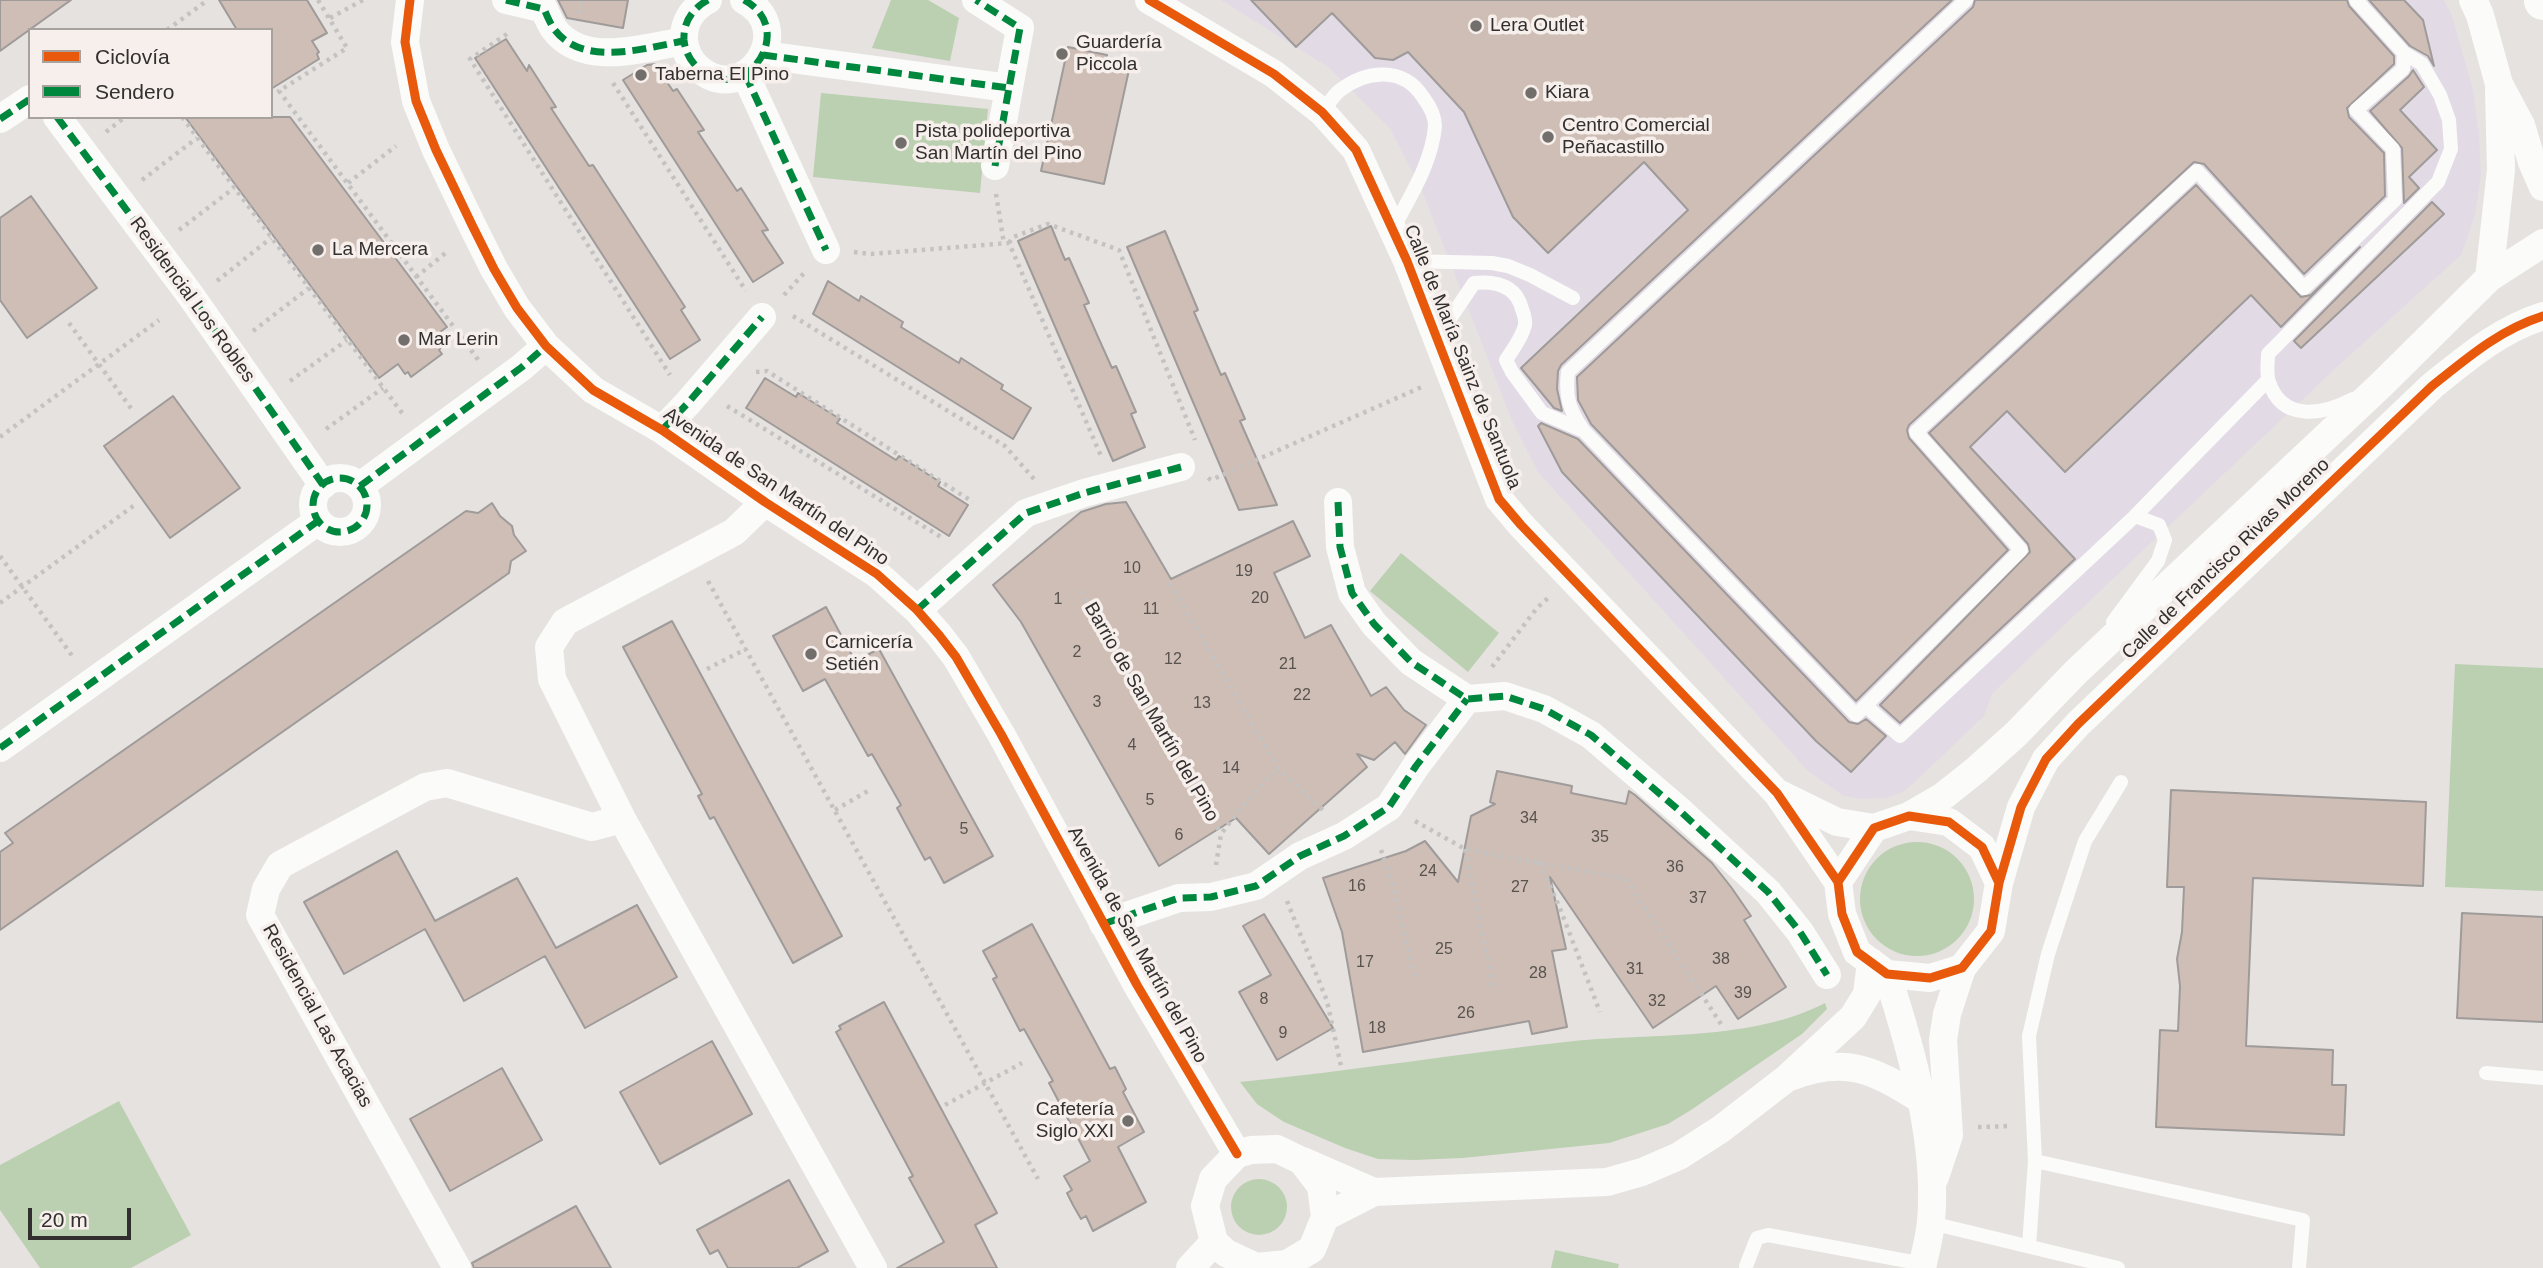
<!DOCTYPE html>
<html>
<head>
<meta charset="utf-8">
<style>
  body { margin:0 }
  #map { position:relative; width:2543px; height:1268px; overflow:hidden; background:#e6e2e0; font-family:Arial,sans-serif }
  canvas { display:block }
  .legend { position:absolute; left:28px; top:28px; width:245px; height:91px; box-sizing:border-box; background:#f6efeb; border:2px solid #a8a29f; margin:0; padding:9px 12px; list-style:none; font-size:21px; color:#322f2e }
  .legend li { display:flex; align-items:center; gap:14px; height:35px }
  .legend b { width:35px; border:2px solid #a8a29f }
  .scale { position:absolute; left:28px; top:1208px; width:103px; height:32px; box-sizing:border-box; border:4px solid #322f2e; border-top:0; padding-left:9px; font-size:21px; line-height:24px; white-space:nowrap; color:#322f2e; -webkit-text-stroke:5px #f6efeb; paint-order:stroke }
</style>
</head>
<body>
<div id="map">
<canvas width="2543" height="1268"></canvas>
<ul class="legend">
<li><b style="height:9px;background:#e8590c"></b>Ciclovía</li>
<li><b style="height:9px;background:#00873e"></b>Sendero</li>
</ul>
<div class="scale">20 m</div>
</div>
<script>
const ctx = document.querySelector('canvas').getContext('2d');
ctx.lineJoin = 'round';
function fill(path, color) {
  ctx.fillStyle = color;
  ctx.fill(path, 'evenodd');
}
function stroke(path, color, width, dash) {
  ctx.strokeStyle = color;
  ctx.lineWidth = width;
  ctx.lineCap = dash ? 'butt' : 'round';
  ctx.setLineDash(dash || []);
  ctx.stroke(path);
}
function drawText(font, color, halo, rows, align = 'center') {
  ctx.font = font + ' Arial,sans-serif';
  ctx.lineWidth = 7;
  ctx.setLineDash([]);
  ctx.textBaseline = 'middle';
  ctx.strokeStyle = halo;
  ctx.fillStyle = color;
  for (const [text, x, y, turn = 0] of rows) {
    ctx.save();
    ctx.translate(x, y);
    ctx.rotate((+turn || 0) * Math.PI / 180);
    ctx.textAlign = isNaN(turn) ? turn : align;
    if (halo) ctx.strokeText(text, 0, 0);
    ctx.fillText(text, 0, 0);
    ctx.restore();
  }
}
fill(new Path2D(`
  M1221,0H2444L2452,16L2473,90L2479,135L2481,175L2475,215L2461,255L2339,365L2003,683L1992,694L1984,716L1918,779L1903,792L1885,798L1862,799L1844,796L1808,771L1538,472L1513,423L1421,188L1389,127L1328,67Z`), '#e2dae5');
fill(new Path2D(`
  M891,0H928L959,18L950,61L872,48Z
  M821,93L988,109L980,193L813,177Z
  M1401,553L1499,633L1468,672L1370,591Z
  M2455,664L2543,668V891L2445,887Z
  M1860 899a57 57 0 1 1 114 0a57 57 0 1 1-114 0Z
  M1825,1003L1827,1009L1802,1034L1691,1110L1668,1124L1609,1143L1463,1158L1414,1160L1378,1159L1345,1148L1284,1122L1257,1104L1240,1082C1352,1071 1463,1053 1574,1041C1654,1033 1752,1041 1825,1003Z
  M119,1101L191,1235L131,1268H40L0,1210V1165Z
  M1231 1207a28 28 0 1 1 56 0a28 28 0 1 1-56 0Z
  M1555,1250L1619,1264L1618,1268H1551Z`), '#bbd0b0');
const building = new Path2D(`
  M0,0H71L0,51Z
  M219,0H307L327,33L312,41L319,52L317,54L319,59L271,89V30H237Z
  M558,0H628L623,28L567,18Z
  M1251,0H1952L1561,365L1558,371L1557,389L1562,411L1554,408L1521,368L1688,210L1644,162L1548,253L1513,217L1464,112L1408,52L1393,60L1375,58L1332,13L1296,47Z
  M1975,0H2347L2349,6L2394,56V64L2347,108L2349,117L2384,153L2385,196L2304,274L2204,164L2194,162L1909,425L1907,430L1909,438L2008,550L1856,701L1591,424L1578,400L1577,377L1973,7Z
  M2369,0H2404L2423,20L2434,66L2428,56L2410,46Z
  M506,39L527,71L529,65L556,107L551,108L589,166L593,165L685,307L681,310L700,340L670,359L475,58Z
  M1068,47L1107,55L1105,66L1129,70L1104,184L1041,171Z
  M655,64L673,91L677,89L704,130L698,132L737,191L741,188L768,230L762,231L783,263L753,282L623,80L647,65Z
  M2413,70L2424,87L2400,110L2437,150L2409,177L2419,188L2404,203L2402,148L2370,111L2409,76Z
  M185,117H290L447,327L433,337L441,347L439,350L442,354L411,377L408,372L405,374L398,364L379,378Z
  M2196,185L2301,297L2311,295L2360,247L2281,327L2251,295L2065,472L2007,411L1970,447L2075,559L1900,723L1880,705L2030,552L2028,544L1929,433Z
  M31,196L97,288L27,338L0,300V218Z
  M2432,202L2444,214L2301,348L2294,341Z
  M1051,226L1065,260L1069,258L1089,303L1084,305L1098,337L1112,368L1116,366L1136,412L1131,414L1145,447L1113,461L1018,241Z
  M1165,231L1198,310L1194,312L1221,375L1225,373L1245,419L1240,421L1277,505L1239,510L1127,247Z
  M828,281L859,301L861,296L903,322L901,327L959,363L961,358L1003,385L1001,389L1031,408L1013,439L813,314Z
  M765,378L796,397L798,393L840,419L837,423L896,460L899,456L940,482L938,486L968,505L949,536L746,408Z
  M173,396L240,488L170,538L104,446Z
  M1541,423L1578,439L1849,722L1858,724L1866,719L1886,736L1851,772L1816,741L1562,472L1538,426Z
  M1126,502L1171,579L1293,521L1310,556L1274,573L1305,638L1331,625L1371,696L1386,687L1404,710L1426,725L1405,754L1395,742L1374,760L1357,754L1367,767L1269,854L1236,818L1159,866L1021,622L993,585L1081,512L1106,504Z
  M492,503L500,516L512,526L514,535L526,551L511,561L509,573L0,930V852L13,843L5,833L466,511L478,513Z
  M826,607L855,661L879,649L993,856L944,883L930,857L925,860L897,808L901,805L872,754L868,756L825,679L803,691L773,636Z
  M672,621L842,936L793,963L714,817L710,819L698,796L702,794L623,647Z
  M1497,771L1572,786L1571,793L1626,804L1629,791L1635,795L1712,863L1731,887L1751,916L1744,920L1786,987L1738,1019L1716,986L1653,1028L1550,877L1566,949L1552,951L1567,1027L1532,1034L1529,1021L1363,1052L1342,932L1323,878L1406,851L1425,841L1458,882L1471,816L1495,804L1490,802Z
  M2171,790L2426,802L2423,886L2253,878L2246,1046L2333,1050L2332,1085H2346L2344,1135L2156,1127L2160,1030L2178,1031L2180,986L2177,959L2182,932L2184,887H2167Z
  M397,851L435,921L517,878L556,948L637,905L677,977L585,1028L545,956L464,1001L425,929L344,974L304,902Z
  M2462,913L2543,917V1022L2457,1018Z
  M1264,914L1333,1028L1277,1060L1239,992L1271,975L1243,926Z
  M1032,924L1110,1069L1115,1067L1126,1089L1123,1092L1144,1132L1118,1147L1146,1202L1093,1231L1086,1216L1081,1219L1073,1205L1067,1193L1072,1190L1064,1176L1090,1161L1049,1083L1053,1081L1024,1029L1020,1031L993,979L997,977L983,951Z
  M884,1002L997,1213L975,1225L997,1268H897L944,1242L909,1178L913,1176L836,1032L841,1029L839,1026Z
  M712,1041L752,1114L660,1164L620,1092Z
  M502,1068L542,1140L450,1191L410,1119Z
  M789,1180L828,1251L797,1268H728L718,1250L710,1254L697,1230Z
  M576,1206L611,1268H474L472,1263Z`);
fill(building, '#cebeb5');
stroke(building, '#9e9b9a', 2);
stroke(new Path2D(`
  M318,0L347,48L279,91L479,361
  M580,13L582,0
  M330,18L363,0
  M167,30L205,2L204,0
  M507,34L470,59L670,375
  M613,83L746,291
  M182,117L405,417
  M106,132L125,117
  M142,180L197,138
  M348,183L396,146
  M996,194L1004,244
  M179,230L234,188
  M1009,243L1013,237L1048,224L1119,250L1195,440
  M854,252L871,254L1009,243L1101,456
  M416,277L448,251
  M217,281L271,238
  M784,295L806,271
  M793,316L1005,446L1034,479
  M69,323L133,411
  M253,331L309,288
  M756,372L767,371L973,502
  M290,381L347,340
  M727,406L941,537
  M326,429L383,388
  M0,437L159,320
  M1208,478L1211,480L1424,386
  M0,556L73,657
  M708,581L1038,1179
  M1170,583L1278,768L1324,811
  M1081,591L1221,834
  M0,603L136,504
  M1492,667L1537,608L1548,598
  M707,669L746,649
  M835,810L868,791
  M1415,821L1465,849L1626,879L1721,1024
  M1465,849L1494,991
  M1381,850L1393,886L1415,977
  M1539,862L1559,906L1600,1012
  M1216,865L1221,834L1236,814L1278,768
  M1287,901L1327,1001L1341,1066
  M945,1105L1022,1063
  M1978,1127L2011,1126`), '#c5c3c2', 4.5, [3.5, 5]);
stroke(new Path2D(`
  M1966,0L1568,372C1565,397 1569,409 1583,430L1856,715L2021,550L1916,432L2197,171L2304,288L2395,200L2393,149L2356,110L2403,69L2404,53
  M1322,112C1328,105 1333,96 1339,91C1366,70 1403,66 1423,97C1429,105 1435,116 1435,126C1432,163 1410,196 1393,229
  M1407,261L1492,263L1508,266L1530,275L1573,298
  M1437,338L1474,283C1495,281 1516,285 1522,309C1524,315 1526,320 1525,325C1522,338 1513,349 1506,360L1512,372L1542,413L1582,430
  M2353,399C2323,415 2282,422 2269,382C2266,374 2268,362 2268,354L2438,182L2451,149L2449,120L2440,95L2422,64L2404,53L2356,0
  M2135,516L2268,380
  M1866,706L1900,736L2135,516L2159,525L2165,540L2158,561L2113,622
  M2486,1073L2543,1078
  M2035,1161L2303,1220L2299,1268
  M1931,1223L2118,1268
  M2029,1246L2035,1161L2029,1036L2048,954L2085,841L2121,782
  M1746,1266L1757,1238L1768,1235L1923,1264`), '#fbfbfa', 14);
stroke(new Path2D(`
  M410,0L405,42L416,101L436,150L472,225L494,269L517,308L546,346L593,390L662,430L765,502L877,574L917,610L939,635L956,657L1001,734L1137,985L1237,1154
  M506,0L544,9C547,16 550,23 554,29C583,68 644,48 684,41
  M708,0C693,8 683,22 684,40C685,51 690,61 698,68C745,109 799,29 744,0
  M1149,0L1274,74L1322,112L1356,150L1407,261L1499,499L1521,525L1777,793L1838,882
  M2473,0L2480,15L2499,84L2521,125L2532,162L2543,187
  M763,55L1009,88L1020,28L976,0
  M745,74L826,250
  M57,117L191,296L323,485
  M0,119L30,99
  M995,166L1009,88
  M2489,278L2501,170L2499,90
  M662,430L687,404L762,317
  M313 505a27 27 0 1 1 54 0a27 27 0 1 1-54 0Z
  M360,486L522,367L546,346
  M765,502L734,532L565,622L549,647L552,679L622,819L873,1268
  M1338,502L1340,547L1352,593L1374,624L1411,662L1467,699L1505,696L1544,709L1591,735L1681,812L1768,892L1800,932L1827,975
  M917,610L1026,513L1084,493L1181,467
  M0,748L318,521
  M1780,794L1837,822L1874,828
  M1909,816L1942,797L1976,770L2016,734L2076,672L2382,384L2489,278L2543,243
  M1999,883L1982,847L1949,822L1909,816L1874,828L1838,882L1842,914L1857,952L1887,974L1930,978L1962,968L1991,931L1999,883L2021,807L2046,759L2078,724L2432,386C2467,358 2499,330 2543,316
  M1103,924L1179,898L1211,897L1256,886L1300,856L1344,836L1389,807L1416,766L1467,699
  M1887,974C1911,1048 1938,1143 1931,1221C1930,1236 1925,1253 1922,1268
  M1790,1077C1845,1056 1873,1069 1920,1099
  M1277,1149L1302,1161L1321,1186L1325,1217L1312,1249L1287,1264L1256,1267L1226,1253L1214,1242L1205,1206L1213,1179L1237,1154L1251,1150Z
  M1303,1161L1374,1192
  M1935,1177L1949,1135L1943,1040L1947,1014L1962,968
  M1325,1217L1374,1192L1607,1182L1642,1172L1679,1156L1721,1129L1787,1078L1853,1017L1867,994L1871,962
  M457,1268L260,915L266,889L280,865L425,787L447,783L592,827L622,819
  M1190,1268L1214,1242`), '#fbfbfa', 28);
stroke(new Path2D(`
  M2543,0V1`), '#fbfbfa', 38);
stroke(new Path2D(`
  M506,0L544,9C547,16 550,23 554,29C583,68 644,48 684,41
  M708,0C693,8 683,22 684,40C685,51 690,61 698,68C745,109 799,29 744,0
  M763,55L1009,88L1020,28L976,0
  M745,74L826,250
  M57,117L191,296L323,485
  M0,119L30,99
  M995,166L1009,88
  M662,430L687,404L762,317
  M313 505a27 27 0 1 1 54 0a27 27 0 1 1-54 0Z
  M360,486L522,367L546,346
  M1338,502L1340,547L1352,593L1374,624L1411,662L1467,699L1505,696L1544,709L1591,735L1681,812L1768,892L1800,932L1827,975
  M917,610L1026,513L1084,493L1181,467
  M0,748L318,521
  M1103,924L1179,898L1211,897L1256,886L1300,856L1344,836L1389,807L1416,766L1467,699`), '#00873e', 7, [14, 7]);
stroke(new Path2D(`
  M410,0L405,42L416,101L436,150L472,225L494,269L517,308L546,346L593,390L662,430L765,502L877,574L917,610L939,635L956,657L1001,734L1137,985L1237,1154
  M1149,0L1274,74L1322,112L1356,150L1407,261L1499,499L1521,525L1777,793L1838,882
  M1999,883L1982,847L1949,822L1909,816L1874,828L1838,882L1842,914L1857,952L1887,974L1930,978L1962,968L1991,931L1999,883L2021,807L2046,759L2078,724L2432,386C2467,358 2499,330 2543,316`), '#e8590c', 9);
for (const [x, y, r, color] of [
  [1476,26,7,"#716e6c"],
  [1062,54,7,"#716e6c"],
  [641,75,7,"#716e6c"],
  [1531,93,7,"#716e6c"],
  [1548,137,7,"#716e6c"],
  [901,143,7,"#716e6c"],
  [318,250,7,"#716e6c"],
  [404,340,7,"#716e6c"],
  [811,654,7,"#716e6c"],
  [1128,1121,7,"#716e6c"]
]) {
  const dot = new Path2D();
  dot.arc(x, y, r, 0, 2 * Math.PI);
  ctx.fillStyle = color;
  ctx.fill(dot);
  stroke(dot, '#f6efeb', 2.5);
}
drawText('16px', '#595350', null, [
  ["10",1132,569],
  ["19",1244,572],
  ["20",1260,599],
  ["1",1058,600],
  ["11",1151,610],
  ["2",1077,653],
  ["12",1173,660],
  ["21",1288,665],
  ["22",1302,696],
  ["3",1097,703],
  ["13",1202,704],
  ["4",1132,746],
  ["14",1231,769],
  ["5",1150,801],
  ["34",1529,819],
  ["5",964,830],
  ["6",1179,836],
  ["35",1600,838],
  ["36",1675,868],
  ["24",1428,872],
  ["16",1357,887],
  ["27",1520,888],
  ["37",1698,899],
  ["25",1444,950],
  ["38",1721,960],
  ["17",1365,963],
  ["31",1635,970],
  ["28",1538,974],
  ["39",1743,994],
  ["8",1264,1000],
  ["32",1657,1002],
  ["26",1466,1014],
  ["18",1377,1029],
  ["9",1283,1034]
]);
drawText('19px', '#322f2e', '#f6efeb', [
  ["Lera Outlet",1490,26],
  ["Guardería",1076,43],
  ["Piccola",1076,65],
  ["Taberna El Pino",655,75],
  ["Kiara",1545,93],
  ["Centro Comercial",1562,126],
  ["Peñacastillo",1562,148],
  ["Pista polideportiva",915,132],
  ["San Martín del Pino",915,154],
  ["La Mercera",332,250],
  ["Mar Lerin",418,340],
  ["Carnicería",825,643],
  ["Setién",825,665],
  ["Cafetería",1114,1110,"right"],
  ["Siglo XXI",1114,1132,"right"]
], 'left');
drawText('19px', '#322f2e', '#f6efeb', [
  ["Residencial Los Robles",192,300,54],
  ["Calle de María Sainz de Santuola",1462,357,68],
  ["Avenida de San Martín del Pino",776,487,34],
  ["Calle de Francisco Rivas Moreno",2226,559,-44],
  ["Barrio de San Martín del Pino",1151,712,60],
  ["Avenida de San Martín del Pino",1137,945,61],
  ["Residencial Las Acacias",317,1016,61]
]);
</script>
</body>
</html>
